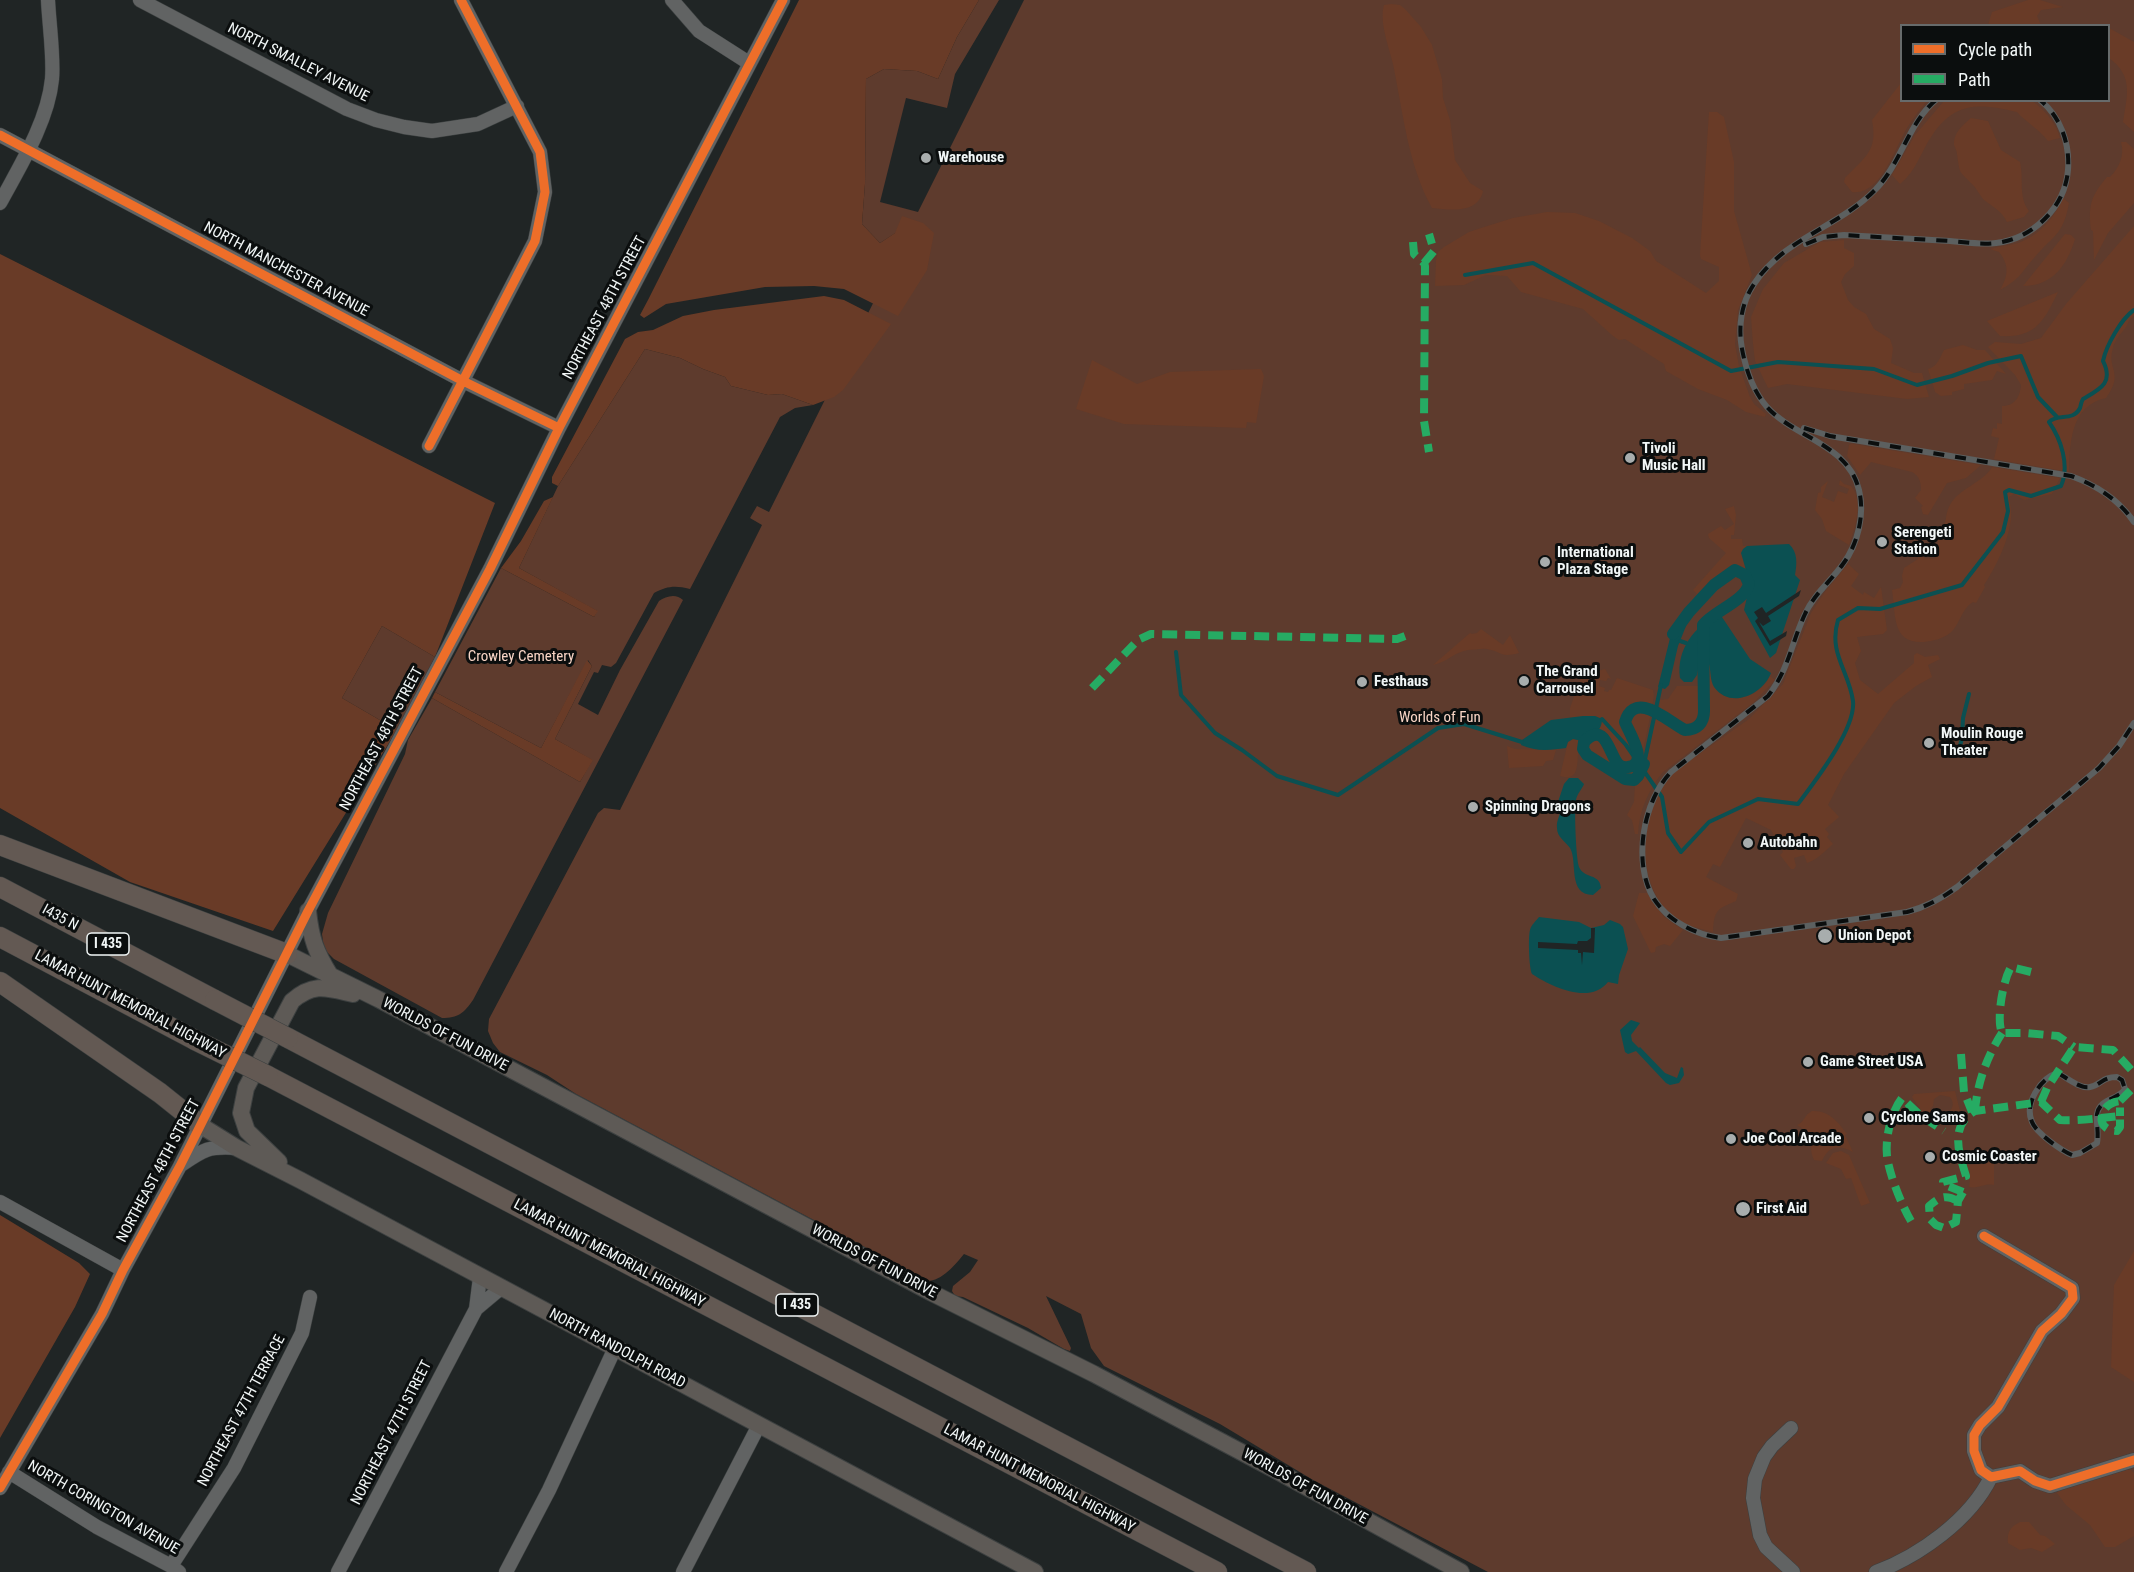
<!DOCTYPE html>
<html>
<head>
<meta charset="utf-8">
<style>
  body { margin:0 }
  #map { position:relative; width:2134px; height:1572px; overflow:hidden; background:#202525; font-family:"Roboto Condensed",sans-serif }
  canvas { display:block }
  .legend { position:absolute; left:1900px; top:24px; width:210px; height:78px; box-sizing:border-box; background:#0b0e0e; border:2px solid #676b6b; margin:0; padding:8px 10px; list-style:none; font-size:18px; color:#f1f6f6 }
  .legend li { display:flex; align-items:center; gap:12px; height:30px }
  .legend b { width:30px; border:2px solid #676b6b }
</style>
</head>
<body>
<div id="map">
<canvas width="2134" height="1572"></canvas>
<ul class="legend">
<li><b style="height:8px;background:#ee6e29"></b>Cycle path</li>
<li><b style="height:8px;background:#26ab63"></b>Path</li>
</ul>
</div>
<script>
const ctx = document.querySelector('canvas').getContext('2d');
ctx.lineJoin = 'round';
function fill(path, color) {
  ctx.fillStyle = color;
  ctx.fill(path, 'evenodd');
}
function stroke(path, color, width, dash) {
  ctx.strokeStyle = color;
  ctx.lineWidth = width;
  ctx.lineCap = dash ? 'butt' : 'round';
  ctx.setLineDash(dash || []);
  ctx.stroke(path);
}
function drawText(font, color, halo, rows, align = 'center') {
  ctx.font = font + ' "Roboto Condensed",sans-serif';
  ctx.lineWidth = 6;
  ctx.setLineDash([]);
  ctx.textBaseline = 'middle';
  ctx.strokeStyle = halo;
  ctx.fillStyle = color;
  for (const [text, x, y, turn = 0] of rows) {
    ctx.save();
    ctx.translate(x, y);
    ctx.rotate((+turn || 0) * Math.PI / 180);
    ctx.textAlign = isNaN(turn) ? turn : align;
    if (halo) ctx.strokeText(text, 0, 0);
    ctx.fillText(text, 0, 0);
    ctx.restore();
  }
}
fill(new Path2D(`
  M979,0H999L955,74L947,108L906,98L880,202L918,212L1024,0H2134V1572H1488L1313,1480L1220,1424L1104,1366L1091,1348L1081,1314L1046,1296L1071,1348L1070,1351L1064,1349L1028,1328L963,1297L955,1296L952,1291L953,1286L970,1272L978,1260L964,1254C955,1265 941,1282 926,1281L925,1279L576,1094L547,1075L500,1052L493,1043L488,1031L489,1019L598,813L604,808L620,810L762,525L750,518L757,506L769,512L914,221L880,243L862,224L865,184L866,79L884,69L917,71L938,79L957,37ZM1902,26H2108V100H1902Z
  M645,349L680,358L703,369L725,377L731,386L768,395L782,394L813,405L795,408L780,417L690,589C675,585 667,586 654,593L616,663L611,667L602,665L598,673L594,672L578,704L598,715L620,670L659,601C666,596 676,593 683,600L473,1000C464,1013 458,1018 442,1018L334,959L324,949L322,934L328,913L405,754L408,740L432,698L580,782L592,760L555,739L592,666L588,660L541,748L435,692L501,568L594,617L597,611L519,568L558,486Z
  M382,626L435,657L397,730L342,698Z`), '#5e3b2d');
fill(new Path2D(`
  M799,0H979L957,37L938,79L917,71L884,69L866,79L865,184L862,224L880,243L895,233L902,216L923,223L934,233L927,270L898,316L844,289L814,286L765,287L666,304L644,318L640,315L648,300Z
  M2028,0H2040L2063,7L2041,10L2037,16L2041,25H1988L1992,12Z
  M1391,4L1400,5L1405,9L1421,27L1432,45L1442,79L1443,98L1450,120L1455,160L1470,183L1483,191C1478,214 1450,210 1432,208C1408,165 1403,112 1393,64C1389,47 1379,22 1384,5Z
  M2109,28L2134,42V132L2123,122C2127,96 2134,76 2109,58Z
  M1901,83L1902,100L1927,101C1920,109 1913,118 1907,128C1895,147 1881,196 1852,192L1844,182L1845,178C1865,157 1878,151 1872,120Z
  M1944,101H2032C2045,110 2056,123 2060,138L2048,141C2039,129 2027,123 2017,112C1980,103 1954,101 1931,137C1920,154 1916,171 1900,184L1892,175L1915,135Z
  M1709,112H1717L1724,117L1734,162V211L1752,275L1738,310L1735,344L1739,366L1750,397L1754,404L1766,414L1765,417L1746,412L1727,400L1698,389L1666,371L1664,364L1625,339L1619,340L1613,336L1583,309L1521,292L1507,276L1486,275L1464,285L1435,286L1436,260L1438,252L1444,247L1469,232L1481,228L1513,218L1547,212L1575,213L1599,221L1632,238L1650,251L1656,261L1706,293L1719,281V267L1701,259L1700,255Z
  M1971,118L1988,121L2001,150L2020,162C2024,179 2018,197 2029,211L2024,217L2007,222C2002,211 1993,207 1984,200C1980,196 1977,189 1973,185C1959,170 1960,176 1957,154C1957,151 1955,148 1954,145C1953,133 1963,125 1971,118Z
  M2121,142H2126L2134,149V203L2108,233L2094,260L2093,231L2091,230C2088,205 2091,196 2107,177H2110C2119,168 2125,155 2121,142Z
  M2063,198L2069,203C2063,236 2053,235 2034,258C2019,275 2021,278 2000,290C2008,276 2010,266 1999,252L1990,249C1999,246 2008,246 2018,243C2039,236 2055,217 2063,198Z
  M2134,226V316C2129,319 2129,322 2126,327C2121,334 2115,339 2113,348C2106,370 2125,372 2106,398C2070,406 2070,443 2069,472L1994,459L1999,438L1991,436L1993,428L1997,429V423L2002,424V406C2015,406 2020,397 2021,385L2015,375L1988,347L1995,342L2021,344L2041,338L2066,304Z
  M2065,234L2071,235L2075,239C2067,265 2053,286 2023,286Z
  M1844,240V248L1854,253V266L1845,274L1841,282L1848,300L1854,307L1866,314L1874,329L1890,339L1893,348L1891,363L1914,373H1922L1929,397L1907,399L1787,384L1768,388L1755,361L1753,344L1751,317L1763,289L1784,263L1820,242Z
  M0,254L495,503L435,657L382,626L342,698L397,730L273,931L130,882L0,808Z
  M2058,292C2044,321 2036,338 2000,336L1987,321Z
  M824,296L844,300L891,324L843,390L834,397L813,405L782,394L768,395L731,386L725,377L703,369L680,358L645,349L558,486L552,483V477L625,339L638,332L653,330L683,316L714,310Z
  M1963,345L1977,350H1985L2006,374L1997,371L1992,380L1964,384V389L1952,392V395L1941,396L1935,392L1928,369C1937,367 1940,358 1944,350Z
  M1092,360L1137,384L1170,372L1261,369L1264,376L1256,423L1247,422L1246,428L1124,424L1076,409Z
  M1851,444H1853L1981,465L1966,478L1947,483L1928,515L1923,514L1921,507L1923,506L1915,498L1921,490C1921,481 1919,476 1912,472L1871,462L1860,475L1847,456L1849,445Z
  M1992,467L2060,478L2052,494L2024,500L2014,494L2009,497C2009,502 2011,506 2011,511C2013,533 1996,567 1984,585L1985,587L1976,603L1973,602C1961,609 1960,625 1950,633C1943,639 1932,641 1924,642C1891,644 1896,614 1892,590L1900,588L1903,582L1902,576L1904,568L1918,559V552L1924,551V558L1935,559L1939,536L1936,535C1950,522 1943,518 1950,505C1959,488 1983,483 1992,467Z
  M1840,480L1844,484L1851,486C1864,500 1855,529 1849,545L1826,531L1822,519L1815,510L1818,493L1821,492V487L1828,481L1822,497L1834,502L1838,491L1847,494L1849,489L1839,485Z
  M553,497L519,568L598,611L594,617L501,568L521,541L544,501Z
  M1734,506L1736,515L1734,535H1731V539H1742L1743,546H1747L1743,549L1746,573C1733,565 1730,573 1719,580C1715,583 1710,585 1706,588L1704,587L1697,594L1693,590L1726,553L1709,538L1708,534L1721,526L1725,530L1734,524L1725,509Z
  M1848,564L1859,574L1851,586L1863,595L1864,592L1874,598L1881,587L1887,630L1883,634L1857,637L1861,651L1855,663L1860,680L1878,694L1914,663V655L1917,653L1925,657L1938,655L1940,659L1928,665L1932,677L1916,686L1894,703L1844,774L1828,805L1839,817L1825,829L1829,834L1827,837L1833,844C1825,851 1817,860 1807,863L1804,855L1794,858L1796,866L1794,869H1791L1780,855L1783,852L1771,830L1746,818L1720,867L1713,864L1706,877L1738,894L1736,901C1717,909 1714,910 1713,932C1697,928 1679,924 1667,911C1634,873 1641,809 1672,773L1749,719L1783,684L1811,613L1825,592Z
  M1481,629L1503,645L1510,635L1519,653C1499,658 1503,652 1487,649C1482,648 1473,650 1468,650C1454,652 1446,663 1433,665L1470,633L1472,634L1477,633Z
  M587,660L592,666L555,739L593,760L580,782L432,698L435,692L541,748Z
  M1706,664H1709C1711,671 1711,681 1715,687C1728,708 1761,696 1770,676L1775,680L1754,702L1662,773C1648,791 1639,811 1638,834H1635L1632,820L1627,815L1634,802L1635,783L1641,779L1644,773L1656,715L1660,716L1683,733C1717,730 1708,689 1706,664Z
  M1591,669L1598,671L1605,669L1611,679L1608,678L1606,681L1600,680L1599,686L1605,688L1604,691L1608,692L1609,690H1611L1617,678L1653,690L1654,696L1652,707C1639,705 1618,711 1623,728C1627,740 1635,746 1634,759L1629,765L1624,766C1611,759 1614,741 1601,733L1597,734L1602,719L1595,716L1570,718V708L1582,674Z
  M1677,686H1700L1702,718L1692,728C1677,728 1672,714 1659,710L1660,700L1668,699Z
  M1639,711L1651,713L1638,774L1625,778L1593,758L1586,749L1590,740L1595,737C1597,739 1601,740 1603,742C1610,750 1616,780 1634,768C1637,765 1639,760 1639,755C1640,743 1628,733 1628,720L1634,712Z
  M1573,739L1582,741C1581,745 1578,750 1578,755C1577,766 1578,782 1560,776L1568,742Z
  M1507,746L1515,749L1556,750L1553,760L1546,761L1543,766L1509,768Z
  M1639,893H1647L1664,917L1683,930L1670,946L1664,944L1656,947L1655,952L1651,953L1633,916Z
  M1955,1091L1960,1111L1954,1123L1938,1122L1939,1119L1951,1117L1948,1113C1954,1108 1954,1102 1950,1097L1940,1095L1934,1099L1933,1106L1930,1109L1936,1117L1934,1120L1922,1111L1912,1097L1914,1094Z
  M1812,1111C1829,1110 1838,1122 1847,1134L1845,1135L1853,1152C1839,1144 1828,1146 1822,1161L1814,1160C1806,1142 1820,1139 1797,1125C1804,1123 1804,1115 1812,1111Z
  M1841,1151L1849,1155L1870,1203L1861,1206L1851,1178L1846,1179L1841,1169L1826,1163L1833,1153Z
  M1994,1161V1185C1984,1183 1978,1189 1969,1187L1970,1179L1967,1165L1984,1164Z
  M0,1215L79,1263L90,1274L75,1307L0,1438Z
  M2134,1251V1382L2111,1367L2114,1285Z
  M2125,1469L2131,1470L2134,1473V1536L2115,1547H2105L2090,1525L2066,1505L2057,1493L2059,1488Z
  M2020,1522H2029L2040,1535L2045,1536L2055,1544L2042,1552L2031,1548L2020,1550L2008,1543C2007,1532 2010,1527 2020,1522Z`), '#693b27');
fill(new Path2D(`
  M1789,544C1798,552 1797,564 1795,575L1800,580L1776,653L1770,658L1744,610L1750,584L1741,553L1743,549L1747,546Z
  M1718,615L1722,617L1750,659L1771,673C1763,694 1731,710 1714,687C1710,681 1711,671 1709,664L1704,661L1699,664L1697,675L1692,682H1684L1680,678C1676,649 1695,626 1718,615Z
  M1681,621L1686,626L1678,646L1669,685L1665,689L1658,687L1671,634Z
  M1583,716H1595L1602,719C1602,732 1591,736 1587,746L1580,748L1582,741L1573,739L1568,742L1566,748C1550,750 1537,752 1521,745L1522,740L1551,720Z
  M1569,778H1578L1584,784C1582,789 1577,794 1576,800C1574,809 1576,859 1579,867C1584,879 1600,873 1601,888L1593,895C1567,895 1578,861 1570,848C1565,841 1557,837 1557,828C1556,820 1561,814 1562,806L1558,805V802L1564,784Z
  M1539,917L1579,922L1591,928L1604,925L1610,920L1620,924L1623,927L1628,949L1619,975L1618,984L1608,982C1590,1005 1552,987 1532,974C1529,968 1528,937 1530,930C1531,925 1536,921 1539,917Z
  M1631,1020L1640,1023L1631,1035L1632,1041L1639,1048L1640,1047L1665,1073L1677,1078L1681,1067L1683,1068L1684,1075L1679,1083L1670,1085L1666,1083L1636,1051L1628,1054L1625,1052L1620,1030Z`), '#0b5052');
fill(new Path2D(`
  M1801,590L1799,596L1768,616L1771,621L1763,626L1759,622L1770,641L1787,631L1786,636L1770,646L1755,621L1758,618L1754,612L1762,607L1766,613Z
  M1591,928H1595L1594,953L1583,952L1582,965L1581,953H1578V950L1538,948V942L1577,944L1578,941H1587L1591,938Z`), '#202525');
stroke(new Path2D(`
  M1465,275L1533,263L1731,371L1778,362L1874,369L1917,385L1952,376L1988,363L2021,356L2038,397L2057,417
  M1680,641L1686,643
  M1176,652L1181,695L1215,733L1242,750L1277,776L1338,795L1438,728L1464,724L1522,742
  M1602,719L1626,745L1662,797L1668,833L1681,852L1709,822L1758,799L1798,804C1815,781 1856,729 1853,701C1849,671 1828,653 1838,620L1858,608L1880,609L1962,585L2003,532L2008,511L2005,492L2009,490L2031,496L2061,486C2070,466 2061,439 2049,422C2058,413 2073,422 2080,408C2081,405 2081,402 2083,399C2100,389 2114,383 2103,361C2106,346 2121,319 2134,310
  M1965,753L1960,746L1962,738L1963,718L1969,694
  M1644,764L1661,685`), '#0b5052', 4);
stroke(new Path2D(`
  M1644,764L1638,776L1634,780L1625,779L1587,755L1583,749L1584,742C1606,719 1609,756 1619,765C1622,767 1624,768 1628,767C1650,764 1629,733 1625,722C1635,688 1671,724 1685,730C1697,730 1704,723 1704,711L1703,625C1714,611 1745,601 1749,584L1745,575L1735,570L1714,585L1689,612L1673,634`), '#0b5052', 12);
const minor = new Path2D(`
  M140,0L347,109L376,120L404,127L432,131L478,124L517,106
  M672,0L699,31L749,63
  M0,135L463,381L559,428
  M0,203C20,166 48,121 52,79C54,57 49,23 48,0
  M429,446L535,241L545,192L540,152L461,0
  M181,1165C204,1149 209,1146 237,1148
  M0,1202L123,1270
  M1984,1236L2072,1288L2073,1298L2061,1314L2042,1331L1998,1407L1980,1425L1974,1435V1451L1981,1470L1991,1477L2020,1471L2035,1481L2050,1486L2134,1460
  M476,1309L501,1288
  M1791,1428L1772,1446L1764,1457L1755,1479L1753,1498L1760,1535L1766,1547L1793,1572
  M9,1472L97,1527L171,1566L179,1572
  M0,1488L102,1314L123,1270L180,1166L308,911L490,569L559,428L783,0
  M171,1566L234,1468L302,1333L310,1297
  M338,1572L476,1309L480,1277
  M506,1572L549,1490L615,1348
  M683,1572L759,1425
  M1876,1572C1919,1556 1970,1520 1991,1477`);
const major = new Path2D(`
  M308,911C311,939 316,952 330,975
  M287,954L378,999L932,1293L1094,1374L1277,1471L1461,1572
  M200,1125L237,1148L300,1180L1035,1572
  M279,1162L247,1131L241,1113L246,1088L292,1001C314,982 327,988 353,994`);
const highway = new Path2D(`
  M0,845L287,954
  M0,887L215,1000
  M0,937L195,1040
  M0,982L160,1093L200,1125
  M288,1038L1306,1572
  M268,1076L1217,1572`);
stroke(minor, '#3c4040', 15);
stroke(major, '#3c4040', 18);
stroke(highway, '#3c4040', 21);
stroke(minor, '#616363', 14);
stroke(major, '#5e5a56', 16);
stroke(highway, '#635953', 20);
const rail = new Path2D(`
  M1936,100C1908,123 1901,164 1875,190C1839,227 1784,238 1754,284C1741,303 1738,327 1742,349C1746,370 1753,391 1767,407C1795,438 1848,444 1859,490C1865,514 1858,544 1843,564C1831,581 1814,594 1805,614C1791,644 1789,669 1768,696L1671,772C1643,801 1632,863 1654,899C1668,921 1696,935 1721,938L1907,912C1926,907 1941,899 1957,887L2099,768L2119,746L2134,723
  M1806,244L1823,237L1844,235C1879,237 1914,239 1950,241C1964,242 1981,245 1996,243C2032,239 2065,208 2068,170C2070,144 2061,117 2040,100
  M1804,428L1830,436L2071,476C2096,485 2119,500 2134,522
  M2058,1073C2067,1078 2080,1089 2090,1087C2101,1085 2102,1077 2117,1077L2122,1080L2125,1089C2118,1100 2100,1098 2097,1114C2096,1123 2099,1133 2097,1143L2080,1153L2072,1155C2062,1151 2036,1133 2032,1122C2024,1104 2040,1078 2058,1073Z`);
stroke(rail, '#5c6060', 6);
stroke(rail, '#0b0e0e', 4, [11]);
const highwayBridge = new Path2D(`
  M215,1000L288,1038
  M195,1040L268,1076`);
stroke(highwayBridge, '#3c4040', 21, []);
stroke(highwayBridge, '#635953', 20);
stroke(new Path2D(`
  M1413,242L1414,254L1424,263L1425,266L1424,421L1429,452
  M1424,263L1434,251L1429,234
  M1092,688L1138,640L1151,634L1397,639L1405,636
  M2031,972L2011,967C2003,980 1996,1019 2002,1033H2026L2058,1036L2074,1047
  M1961,1054L1964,1092L1972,1112
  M2120,1101L2134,1087
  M2041,1102L2047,1088L2074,1047L2113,1050L2134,1073
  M1975,1111C1977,1084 1987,1056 2002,1033
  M1963,1192L1943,1184V1182L1966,1176C1959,1153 1949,1126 1975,1111L2041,1102L2060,1120C2080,1121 2100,1118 2120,1116V1127L2117,1131C2094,1131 2098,1103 2120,1101V1116
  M1958,1201C1945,1194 1940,1197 1929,1206L1930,1219L1936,1225L1944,1228L1956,1222L1958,1201L1966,1187
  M1911,1221C1902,1206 1889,1174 1887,1156C1885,1138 1891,1112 1902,1098L1921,1116L1944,1131`), '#26ab63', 8, [15, 8]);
stroke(new Path2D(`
  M0,135L463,381L559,428
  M429,446L535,241L545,192L540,152L461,0
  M1984,1236L2072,1288L2073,1298L2061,1314L2042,1331L1998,1407L1980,1425L1974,1435V1451L1981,1470L1991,1477L2020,1471L2035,1481L2050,1486L2134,1460
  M0,1488L102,1314L123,1270L180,1166L308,911L490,569L559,428L783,0`), '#ee6e29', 9);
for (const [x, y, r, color] of [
  [926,158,6,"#a8adad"],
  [1630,458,6,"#a8adad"],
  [1882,542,6,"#a8adad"],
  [1545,562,6,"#a8adad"],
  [1524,681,6,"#a8adad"],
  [1362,682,6,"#a8adad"],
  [1929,743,6,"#a8adad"],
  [1473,807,6,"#a8adad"],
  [1748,843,6,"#a8adad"],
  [1825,936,8,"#a8adad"],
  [1808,1062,6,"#a8adad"],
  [1869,1118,6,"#a8adad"],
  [1731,1139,6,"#a8adad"],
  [1930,1157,6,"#a8adad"],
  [1743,1209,8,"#a8adad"]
]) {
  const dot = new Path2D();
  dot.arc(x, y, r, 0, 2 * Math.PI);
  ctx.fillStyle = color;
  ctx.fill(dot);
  stroke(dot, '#0b0e0e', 2);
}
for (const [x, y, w] of [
  [108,944,42],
  [797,1305,42]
]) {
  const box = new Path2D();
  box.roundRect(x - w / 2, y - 11, w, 22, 4.5);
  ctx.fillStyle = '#0b0e0e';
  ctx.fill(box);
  stroke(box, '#f1f6f6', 1.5);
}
drawText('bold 14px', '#f1f6f6', null, [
  ["I 435",108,944],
  ["I 435",797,1305]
]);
drawText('15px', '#f1f6f6', '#0b0e0e', [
  ["NORTH SMALLEY AVENUE",298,63,27],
  ["NORTH MANCHESTER AVENUE",286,270,28],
  ["NORTHEAST 48TH STREET",605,308,-62],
  ["NORTHEAST 48TH STREET",382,739,-62],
  ["I435 N",60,918,28],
  ["LAMAR HUNT MEMORIAL HIGHWAY",130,1005,28],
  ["WORLDS OF FUN DRIVE",445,1035,28],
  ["NORTHEAST 48TH STREET",159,1171,-62],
  ["LAMAR HUNT MEMORIAL HIGHWAY",609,1254,28],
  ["WORLDS OF FUN DRIVE",874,1262,28],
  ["NORTH RANDOLPH ROAD",617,1349,28],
  ["NORTHEAST 47TH TERRACE",242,1411,-62],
  ["NORTHEAST 47TH STREET",392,1433,-63],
  ["LAMAR HUNT MEMORIAL HIGHWAY",1039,1479,28],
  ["WORLDS OF FUN DRIVE",1305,1487,29],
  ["NORTH CORINGTON AVENUE",103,1508,30]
]);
drawText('bold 15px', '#f1f6f6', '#0b0e0e', [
  ["Warehouse",938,158],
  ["Tivoli",1642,449],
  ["Music Hall",1642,466],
  ["Serengeti",1894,533],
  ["Station",1894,550],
  ["International",1557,553],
  ["Plaza Stage",1557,570],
  ["The Grand",1536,672],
  ["Carrousel",1536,689],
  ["Festhaus",1374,682],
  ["Moulin Rouge",1941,734],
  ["Theater",1941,751],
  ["Spinning Dragons",1485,807],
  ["Autobahn",1760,843],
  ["Union Depot",1838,936],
  ["Game Street USA",1820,1062],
  ["Cyclone Sams",1881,1118],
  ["Joe Cool Arcade",1743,1139],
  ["Cosmic Coaster",1942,1157],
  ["First Aid",1756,1209]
], 'left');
drawText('15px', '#f9d5c6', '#0b0e0e', [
  ["Crowley Cemetery",521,657],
  ["Worlds of Fun",1440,718]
]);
</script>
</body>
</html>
